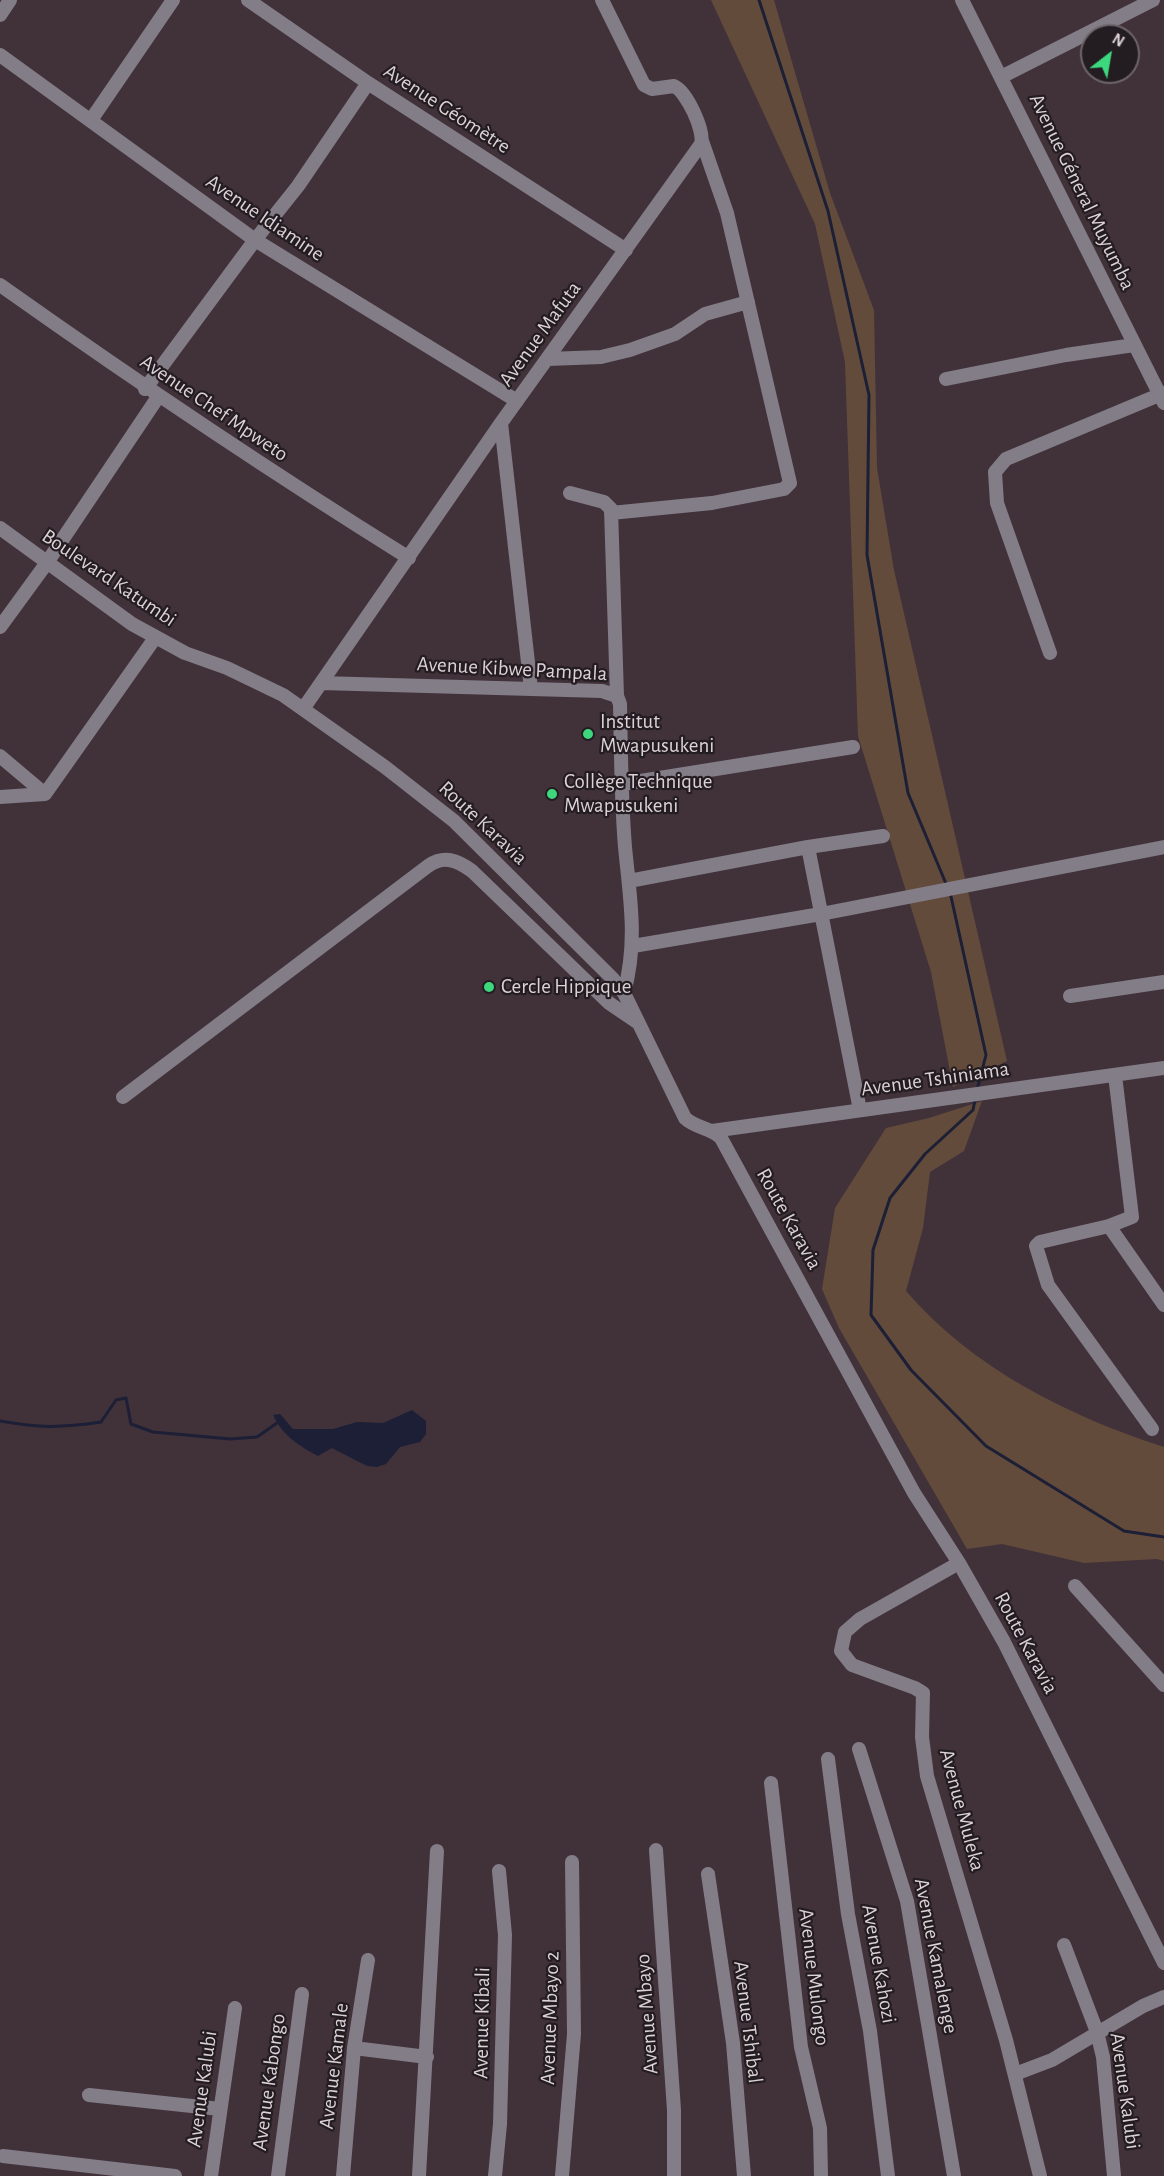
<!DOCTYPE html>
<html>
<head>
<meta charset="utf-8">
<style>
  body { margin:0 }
  #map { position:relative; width:1164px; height:2176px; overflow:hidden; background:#41323a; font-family:"Alegreya Sans",sans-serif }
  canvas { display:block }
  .north { position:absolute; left:1080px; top:24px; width:60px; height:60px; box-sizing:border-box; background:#231c20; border:2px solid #6d6469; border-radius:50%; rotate:31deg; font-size:16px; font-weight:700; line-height:24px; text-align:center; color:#dbd1d6 }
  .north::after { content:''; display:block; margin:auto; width:21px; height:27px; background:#3dd77e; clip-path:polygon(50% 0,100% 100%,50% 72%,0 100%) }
</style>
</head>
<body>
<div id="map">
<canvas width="1164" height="2176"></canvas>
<div class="north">N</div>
</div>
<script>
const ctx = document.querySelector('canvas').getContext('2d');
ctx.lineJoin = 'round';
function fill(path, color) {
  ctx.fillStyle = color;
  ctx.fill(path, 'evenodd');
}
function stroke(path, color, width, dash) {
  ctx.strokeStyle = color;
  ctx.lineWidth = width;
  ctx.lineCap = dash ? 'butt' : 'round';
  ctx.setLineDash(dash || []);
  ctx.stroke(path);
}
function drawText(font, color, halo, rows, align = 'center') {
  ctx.font = font + ' "Alegreya Sans",sans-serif';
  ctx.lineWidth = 4.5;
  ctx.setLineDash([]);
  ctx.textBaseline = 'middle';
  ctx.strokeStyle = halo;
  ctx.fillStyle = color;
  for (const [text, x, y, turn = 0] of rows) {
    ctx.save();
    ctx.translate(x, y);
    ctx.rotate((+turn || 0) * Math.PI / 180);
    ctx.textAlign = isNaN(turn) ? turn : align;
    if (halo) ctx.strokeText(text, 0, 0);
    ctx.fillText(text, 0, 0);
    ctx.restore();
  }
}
fill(new Path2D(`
  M711,0H774L830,193L874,310L877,468L894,570L1007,1061L953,1087L931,972L858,736L845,362L815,224Z
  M982,1101L964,1151L930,1172L923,1228L906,1291C972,1368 1068,1416 1164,1447V1561L1157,1559L1084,1563L1002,1544L967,1549L839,1328L822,1289L835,1208L886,1128L929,1118Z`), '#634b3c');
fill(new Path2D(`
  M412,1410L426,1421V1434L420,1442L400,1447L386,1464L377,1467L367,1466L332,1448L318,1456C298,1445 283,1436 273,1415L280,1414L293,1429H333L357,1422L383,1423Z`), '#1c1f35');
stroke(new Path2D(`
  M759,0L828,211L869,395L867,555L908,793L947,886
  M950,892L986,1055L977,1090
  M975,1100L973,1110L925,1154L890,1198L873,1250L871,1315L911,1370L986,1446L1124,1531L1164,1537
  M0,1421C40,1428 60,1428 101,1422L116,1400L126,1398L131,1424L153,1432L230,1439L257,1437L277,1423`), '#1c1f35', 3);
stroke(new Path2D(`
  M248,0L368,83L626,250
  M962,0L1164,403
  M0,15L10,0
  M0,55L255,240L517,401
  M1001,77L1153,0
  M91,120L173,0
  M0,285C134,380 269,471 409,558
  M548,359L601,357L630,350L675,334L705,314L748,302
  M946,379L1066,355L1134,345
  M145,389L255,240L298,186L368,83
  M501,423L531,689
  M570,493L604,502L611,509L617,696
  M611,513L712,503L784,489L790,483L727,213L702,141
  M0,528L132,624L185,653L227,668L283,695L385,767L454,821L613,979L624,993L685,1118C695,1128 712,1128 721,1138L914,1493L959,1563L1004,1642L1164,1963
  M0,627L46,564L158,397
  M1050,653L997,503L995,472L1006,459L1164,393
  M321,683L602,691L617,696L620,704C621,751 621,799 625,847C630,899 638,941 624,993
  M303,709L501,423L701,144C705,131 687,92 674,86L652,89L644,85L602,0
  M0,756L45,794
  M622,784L853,747
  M0,797L45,794L155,638
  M808,847L860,1110
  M629,881L808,847L883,836
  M633,946L821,914L1164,847
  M1070,996L1164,982
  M1115,1075L1132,1217L1109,1226L1040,1242L1036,1246L1048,1285L1152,1429
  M123,1097L428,866C444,855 457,860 472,871L609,1003L637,1022
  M712,1131L1164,1068
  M1109,1226L1164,1305
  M959,1563L860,1619L845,1632L841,1651L852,1665L915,1688L923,1693L922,1737L927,1776L1006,2040L1040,2176
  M1075,1586L1164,1685
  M859,1749L907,1901L954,2176
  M828,1759L848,1914L870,2031L888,2176
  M771,1783L801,2047L820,2128L821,2176
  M656,1850L674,2110V2176
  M708,1874L733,2043L744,2176
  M1064,1945L1097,2032L1103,2057L1114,2176
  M354,2048L427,2057
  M1015,2074L1052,2060L1143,2006L1164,1997
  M89,2095L220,2109
  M3,2156L175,2176
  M211,2176L235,2008
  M278,2176L302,1994
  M343,2176L354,2048L368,1960
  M419,2176L437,1851
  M495,2176L500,2124L505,1935L499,1871
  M562,2176L574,2034L572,1862`), '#837d88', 14);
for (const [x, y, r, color] of [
  [588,734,6,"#3dd77e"],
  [552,794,6,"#3dd77e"],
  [489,987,6,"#3dd77e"]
]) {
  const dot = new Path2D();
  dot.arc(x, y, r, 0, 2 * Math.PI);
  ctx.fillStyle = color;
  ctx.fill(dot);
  stroke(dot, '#231c20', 2);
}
drawText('21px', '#dbd1d6', '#231c20', [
  ["Avenue Géomètre",447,109,33],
  ["Avenue Géneral Muyumba",1082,192,64],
  ["Avenue Idiamine",265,218,34],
  ["Avenue Mafuta",540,334,-54],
  ["Avenue Chef Mpweto",214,408,34],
  ["Boulevard Katumbi",109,578,34],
  ["Avenue Kibwe Pampala",512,669,3],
  ["Route Karavia",483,823,43],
  ["Avenue Tshiniama",935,1079,-8],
  ["Route Karavia",789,1219,61],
  ["Route Karavia",1026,1643,62],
  ["Avenue Muleka",962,1810,75],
  ["Avenue Kamalenge",936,1956,79],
  ["Avenue Kahozi",879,1964,80],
  ["Avenue Mulongo",814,1977,83],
  ["Avenue Mbayo",647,2014,-94],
  ["Avenue Mbayo 2",550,2018,-88],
  ["Avenue Tshibal",748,2022,83],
  ["Avenue Kibali",482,2023,-89],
  ["Avenue Kamale",334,2066,-83],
  ["Avenue Kabongo",269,2082,-82],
  ["Avenue Kalubi",202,2089,-82],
  ["Avenue Kalubi",1125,2091,82]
]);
drawText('21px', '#dbd1d6', '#231c20', [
  ["Institut",600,722],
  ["Mwapusukeni",600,746],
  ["Collège Technique",564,782],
  ["Mwapusukeni",564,806],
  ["Cercle Hippique",501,987]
], 'left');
</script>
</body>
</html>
